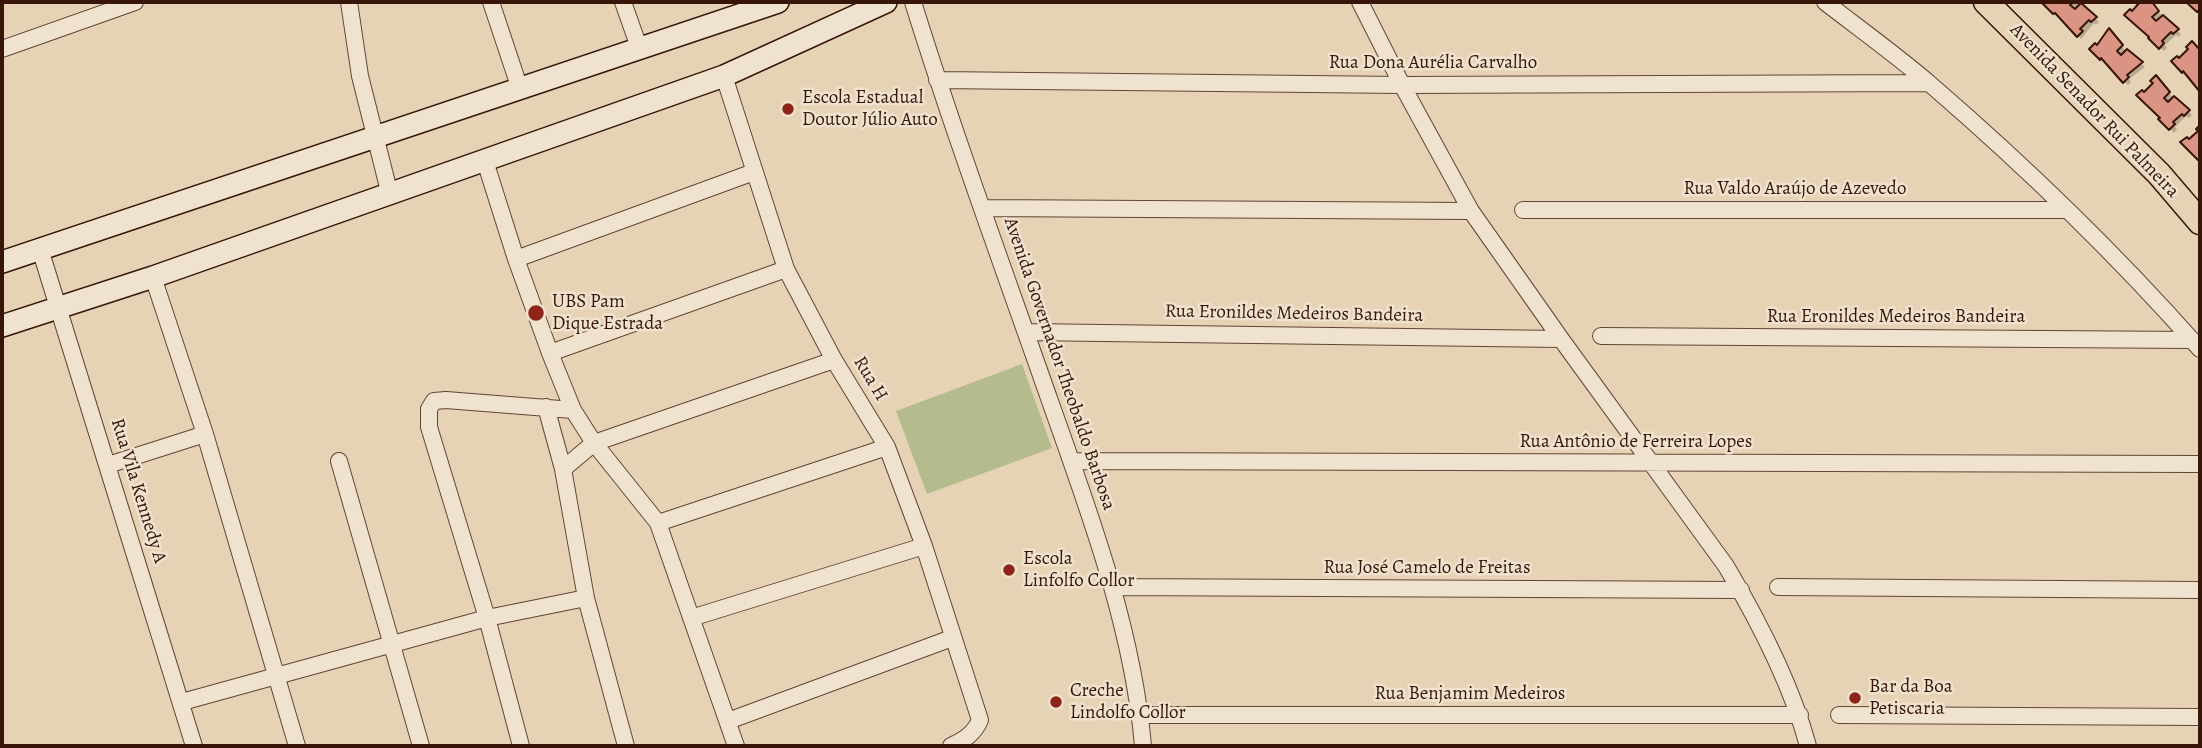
<!DOCTYPE html>
<html>
<head>
<meta charset="utf-8">
<style>
  body { margin:0 }
  #map { position:relative; width:2202px; height:748px; overflow:hidden; background:#e6d2b5; font-family:Alegreya,serif }
  canvas { display:block }
  .frame { position:absolute; inset:0; border:4px solid #371509; pointer-events:none }
</style>
</head>
<body>
<div id="map">
<canvas width="2202" height="748"></canvas>
<div class="frame"></div>
</div>
<script>
const ctx = document.querySelector('canvas').getContext('2d');
ctx.lineJoin = 'round';
function fill(path, color) {
  ctx.fillStyle = color;
  ctx.fill(path, 'evenodd');
}
function stroke(path, color, width, dash) {
  ctx.strokeStyle = color;
  ctx.lineWidth = width;
  ctx.lineCap = dash ? 'butt' : 'round';
  ctx.setLineDash(dash || []);
  ctx.stroke(path);
}
function drawText(font, color, halo, rows, align = 'center') {
  ctx.font = font + ' Alegreya,serif';
  ctx.lineWidth = 5;
  ctx.setLineDash([]);
  ctx.textBaseline = 'middle';
  ctx.strokeStyle = halo;
  ctx.fillStyle = color;
  for (const [text, x, y, turn = 0] of rows) {
    ctx.save();
    ctx.translate(x, y);
    ctx.rotate((+turn || 0) * Math.PI / 180);
    ctx.textAlign = isNaN(turn) ? turn : align;
    if (halo) ctx.strokeText(text, 0, 0);
    ctx.fillText(text, 0, 0);
    ctx.restore();
  }
}
fill(new Path2D(`
  M1022,364L1052,448L927,494L896,411Z`), '#b4bc8d');
fill(new Path2D(`
  M2046,2H2077L2099,22L2096,25L2094,23L2081,39L2059,15L2045,3Z
  M2143,2H2149L2181,34L2178,37L2176,35L2165,45L2167,48L2164,51L2150,38L2133,14Z
  M2113,35L2125,50L2145,67L2129,79L2131,82L2128,85L2091,49L2097,48Z
  M2160,81L2172,97L2192,115L2189,118L2186,116L2175,127L2177,129L2174,133L2161,119L2144,94Z`), '#0003');
const building = new Path2D(`
  M2044,2H2074L2070,5L2075,9L2081,3L2097,17L2091,22L2089,20L2080,29L2083,31L2077,37L2055,13L2053,14L2042,3Z
  M2140,2H2152L2159,11L2152,17L2156,21L2163,15L2179,29L2173,34L2171,32L2162,41L2164,43L2159,49L2148,38L2149,37L2124,15L2130,9L2132,11Z
  M2186,2H2200V9L2197,12Z
  M2109,28L2123,45L2117,51L2121,55L2127,49L2143,62L2127,75L2129,77L2123,83L2101,58L2100,60L2089,49L2095,43L2097,45Z
  M2192,41L2200,50V92L2183,71L2182,73L2171,61L2177,56L2179,58L2188,49L2186,47Z
  M2156,75L2170,92L2164,98L2168,102L2174,96L2190,110L2184,116L2182,114L2173,122L2175,124L2169,130L2158,119L2160,118L2136,95L2142,90L2144,92L2153,83L2150,81Z
  M2200,125V162L2180,142L2187,137L2189,139L2198,131L2196,129Z`);
fill(building, '#db9384');
stroke(building, '#371509', 2);
const street = new Path2D(`
  M349,2L360,76L390,195
  M491,2L520,89
  M623,2L640,50
  M913,2C955,137 1004,270 1051,404C1090,514 1133,629 1143,746
  M1360,2L1402,85L1471,211L1561,339L1726,566C1758,620 1792,686 1808,746
  M1825,2C1860,29 1896,55 1930,84C2025,166 2117,255 2200,349
  M2,49L135,2
  M724,76L786,269L834,360L887,447L924,546L980,720C974,734 964,740 951,746
  M937,80L1402,85L1928,83
  M485,161L516,259L550,353L573,410L594,443L658,523L736,746
  M982,208L1471,211
  M1523,210H2067
  M40,249L194,746
  M516,259L754,172
  M153,277L205,434L297,746
  M1026,332L1561,339
  M1601,336L2192,340
  M550,353L786,269
  M546,407L563,469L586,598L626,746
  M339,461L421,746
  M1072,461L2200,464
  M108,465L205,434
  M563,469L594,443L834,360
  M658,523L887,447
  M1113,587L1741,590
  M1778,587L2200,590
  M691,618L924,546
  M182,702L487,618L586,598
  M1141,715H1800
  M1839,715L2200,717
  M728,721L952,638
  M521,746L487,618L429,427V409L434,401L446,400L573,410`);
const secondary = new Path2D(`
  M2,262L778,2
  M2,326L153,277L724,76L886,2`);
const primary = new Path2D(`
  M1986,2L2159,174L2200,222`);
stroke(street, '#634434', 18);
stroke(secondary, '#371509', 24);
stroke(primary, '#371509', 27);
stroke(street, '#efe2cf', 16);
stroke(secondary, '#efe2cf', 21);
stroke(primary, '#e6d2b5', 24);
for (const [x, y, r, color] of [
  [788,109,7,"#8f2418"],
  [536,313,9,"#8f2418"],
  [1009,570,7,"#8f2418"],
  [1855,698,7,"#8f2418"],
  [1056,702,7,"#8f2418"]
]) {
  const dot = new Path2D();
  dot.arc(x, y, r, 0, 2 * Math.PI);
  ctx.fillStyle = color;
  ctx.fill(dot);
  stroke(dot, '#efe2cf', 2.5);
}
drawText('19px', '#371509', '#efe2cf', [
  ["Rua Dona Aurélia Carvalho",1433,63],
  ["Avenida Senador Rui Palmeira",2094,111,46],
  ["Rua Valdo Araújo de Azevedo",1795,189],
  ["Rua Eronildes Medeiros Bandeira",1294,314,1],
  ["Rua Eronildes Medeiros Bandeira",1896,317],
  ["Avenida Governador Theobaldo Barbosa",1059,364,71],
  ["Rua H",870,379,59],
  ["Rua Antônio de Ferreira Lopes",1636,442],
  ["Rua Vila Kennedy A",138,491,73],
  ["Rua José Camelo de Freitas",1427,568],
  ["Rua Benjamim Medeiros",1470,694]
]);
drawText('19px', '#371509', '#efe2cf', [
  ["Escola Estadual",802,98],
  ["Doutor Júlio Auto",802,120],
  ["UBS Pam",552,302],
  ["Dique Estrada",552,324],
  ["Escola",1023,559],
  ["Linfolfo Collor",1023,581],
  ["Bar da Boa",1869,687],
  ["Petiscaria",1869,709],
  ["Creche",1070,691],
  ["Lindolfo Collor",1070,713]
], 'left');
</script>
</body>
</html>
